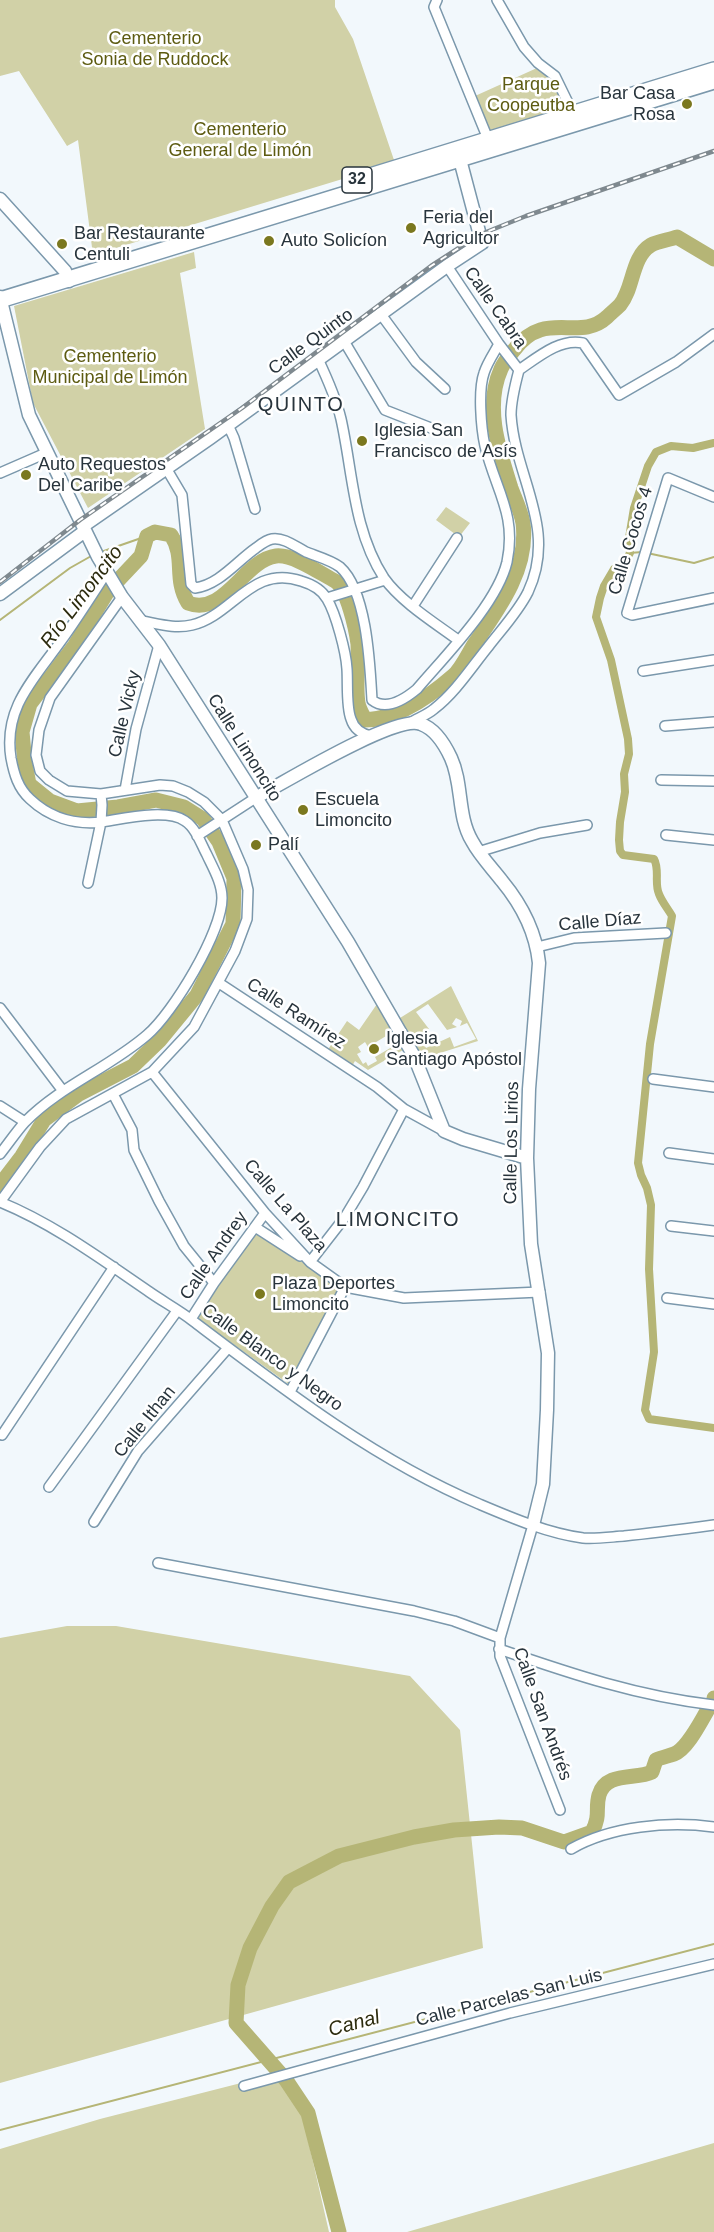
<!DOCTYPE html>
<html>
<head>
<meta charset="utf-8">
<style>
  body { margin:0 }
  canvas { display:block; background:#f2f8fc }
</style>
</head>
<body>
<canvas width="714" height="2232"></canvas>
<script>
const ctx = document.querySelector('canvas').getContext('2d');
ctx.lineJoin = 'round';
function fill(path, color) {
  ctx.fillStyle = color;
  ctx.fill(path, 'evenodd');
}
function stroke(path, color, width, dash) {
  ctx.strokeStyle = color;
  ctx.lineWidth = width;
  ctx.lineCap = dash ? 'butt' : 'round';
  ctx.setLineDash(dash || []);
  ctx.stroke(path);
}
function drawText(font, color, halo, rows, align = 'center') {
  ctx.font = font + ' Arial,sans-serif';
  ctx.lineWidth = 5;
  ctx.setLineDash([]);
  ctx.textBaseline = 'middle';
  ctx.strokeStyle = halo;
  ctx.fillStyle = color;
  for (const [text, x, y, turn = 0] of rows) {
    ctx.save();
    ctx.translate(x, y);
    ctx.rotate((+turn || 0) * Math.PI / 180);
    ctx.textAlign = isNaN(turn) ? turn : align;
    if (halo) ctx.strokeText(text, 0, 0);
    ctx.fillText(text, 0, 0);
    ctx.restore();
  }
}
fill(new Path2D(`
  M0,0H335V7L353,39L395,163L93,255L78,140L67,146L19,71L0,76Z
  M537,68L553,79L566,107L488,131L475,96Z
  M194,252L196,268L180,273L205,429L88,508L33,403L14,306Z
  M446,507L470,523L459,537L436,520Z
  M451,986L478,1041L421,1059L400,1018ZM428,1004L447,1030L457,1027L452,1024L456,1018L462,1021L460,1026L467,1023L476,1039L454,1047L450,1037L426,1048L419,1034L429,1029L416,1012Z
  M377,1004L403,1050L368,1070L355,1061L351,1068L327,1051L347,1021L359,1030ZM391,1033L397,1044L375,1057L377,1061L368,1066L366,1062L363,1064L357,1054L361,1052L358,1047L365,1042L368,1047Z
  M255,1231L340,1287L290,1385L197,1318Z
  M67,1626H116L410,1676L460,1730L483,1948L0,2083V1638Z
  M292,2070L329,2232H0V2149L100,2119Z
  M714,2143V2232H407Z`), '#d1d1a7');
stroke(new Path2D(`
  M101,552L147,536
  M630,553L642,552
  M647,553L694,563L714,557
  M0,620L70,568L93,555
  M0,2130L714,1944`), '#b5b576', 2);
stroke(new Path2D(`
  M714,443L693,448L671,446L656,452L648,466L634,508L629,538L630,553L624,563L614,569L604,586L600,598L596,617L611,660L628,739L629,754L624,774L625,792L620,822L619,840L620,851L623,855L654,859C660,870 654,883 659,894C662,902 668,909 672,916L650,1044L638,1163L641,1175L647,1188L651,1205L649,1269L654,1352L645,1410L649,1419L714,1428`), '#b5b576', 8);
stroke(new Path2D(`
  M0,1185L22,1156L44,1120L79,1094L133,1066L160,1040L197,995L233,924L234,878L219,842L203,819L184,807L156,800L118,807L77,811L50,801L29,784L25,764L22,732L30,704L75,645L108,591L141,556L147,536L155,532L171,535C186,558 173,578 188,603C224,617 244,560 276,556C293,554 320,573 335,581C347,588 356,629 358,644C359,663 355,684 358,703C359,709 363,715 365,720C398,719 429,697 453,676C461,669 467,656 473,646C498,610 529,569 523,523C521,511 515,499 511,488C499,450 484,407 501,369C504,362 509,356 514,350C545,308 579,343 607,317C611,313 616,309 620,305C634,288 631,257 651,245C658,241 669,240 677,237L714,259
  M714,1699V1698
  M339,2232L308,2113L286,2080L236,2023L238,1985L250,1948L272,1906L289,1882L339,1856L414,1837L454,1830L499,1827L522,1828L564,1842L592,1832C601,1815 595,1809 599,1795C606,1771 636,1780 652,1772L656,1760C662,1757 669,1756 674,1754C687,1749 700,1723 707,1711`), '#b5b576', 15);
const minor = new Path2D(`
  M437,0L434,7L488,139
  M497,0L524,47L538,63L555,76L573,113
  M447,266L499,344L519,370
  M380,313L416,362L445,389
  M344,341L385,410L436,430
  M318,359C327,378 336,398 341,419C353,473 353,530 384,578C401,602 435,623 458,640
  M519,370C538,357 560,338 583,343L619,395L676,362L714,334
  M228,425L234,438L255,509
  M166,468L182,495L191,584L195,588C219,585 237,561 256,548C260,545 266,540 272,539C284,537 296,547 306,552C316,556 331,560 340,567C367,591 370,665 372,700C386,711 405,699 417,689C445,656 497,604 507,562C517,514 495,489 485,446C481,428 478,390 484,373C487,363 494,353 499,344
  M0,473L46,453
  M714,497L668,478L627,613L632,615L714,598
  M327,598L385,580
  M413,606L457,538
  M142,621C159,624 175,629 192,625C232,616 252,564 301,581C311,584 322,590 327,599C336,614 346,652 347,669C348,683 346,707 351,719C354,729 362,734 371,736
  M643,671L714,660
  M410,723C418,718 427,715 434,709C455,693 471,668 488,647C501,630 518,612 528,592C558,528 515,478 511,415C511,400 515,385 519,370
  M665,726L714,722
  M661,780L714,781
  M125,790L136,729L159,645
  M101,794L102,805L101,822C74,825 49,817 30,799C18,788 14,774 11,758C3,708 34,679 61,641C77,619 92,595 107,572
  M666,835L714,840
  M197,836L257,797
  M478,852L540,833L587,825
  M537,947L574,938L666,933
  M219,983L377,1087L404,1109L444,1131
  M0,1008L63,1091
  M152,1072L265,1213L310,1262L345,1287L404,1298L540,1292
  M653,1079L714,1087
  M113,1094L132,1130L134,1150L159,1201L184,1246L214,1283
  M0,1106L25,1122
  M669,1153L714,1159
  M0,1154C8,1144 16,1132 25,1122C60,1086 109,1068 147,1035C173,1013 222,932 222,898C222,883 213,868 207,855C201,844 196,828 185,821C167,808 122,819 101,822L88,883
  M0,1202L40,1147L66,1119L152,1072L194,1027L235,951L247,919L248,890L243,869L222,820L204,802L188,792L173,786L160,785L101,794L67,791L49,780L40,771L36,755L39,730L50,698L122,597
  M0,1202C52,1223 101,1259 148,1291C162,1301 179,1310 193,1321C283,1389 375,1460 479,1504C512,1518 547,1533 583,1538C596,1539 610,1537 624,1536C654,1533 684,1529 714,1525
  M671,1226L714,1231
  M255,1227L300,1256
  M310,1262L345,1217L363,1187L404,1109
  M667,1298L714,1304
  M191,1319L214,1283L265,1213
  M290,1392L345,1287
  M2,1435L114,1267
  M49,1487L177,1311
  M94,1522L138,1451L228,1348
  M533,1525L500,1638V1656L560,1810
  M158,1563L414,1611L454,1621L500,1638
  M499,1649C572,1674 637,1696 714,1705
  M571,1849C611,1826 668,1821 714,1827
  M244,2086L510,2013L714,1964`);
const tertiary = new Path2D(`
  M0,199L65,271L69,281
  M0,297L29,415L98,557L122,597L159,645L348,942L414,1056L444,1131L463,1139L527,1158
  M83,526L210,438L447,266L482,243L458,152
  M0,594L85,531
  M257,797C285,782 396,714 421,724C435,729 445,745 451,758C463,784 457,816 472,841C480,856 492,868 502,881C521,904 536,933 539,963L529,1089L527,1158L531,1244L548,1353L547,1410L543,1484L533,1525`);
const trunk = new Path2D(`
  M370,176L714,70
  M0,300L714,81`);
stroke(minor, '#7b98ac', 12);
stroke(tertiary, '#7b98ac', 15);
stroke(trunk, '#7b98ac', 18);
stroke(minor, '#fff', 9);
stroke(tertiary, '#fff', 12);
stroke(trunk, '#fff', 15);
const rail = new Path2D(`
  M0,582L80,520L242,408L431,266L465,244L479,235L526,216L714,151`);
stroke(rail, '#7f898f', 4.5);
stroke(rail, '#fff', 2, [7]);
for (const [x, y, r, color] of [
  [687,104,6,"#7b781f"],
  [411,228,6,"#7b781f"],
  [269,241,6,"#7b781f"],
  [62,244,6,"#7b781f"],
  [362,441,6,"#7b781f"],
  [26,475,6,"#7b781f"],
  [303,810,6,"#7b781f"],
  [256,845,6,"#7b781f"],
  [374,1049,6,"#7b781f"],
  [260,1294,6,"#7b781f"]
]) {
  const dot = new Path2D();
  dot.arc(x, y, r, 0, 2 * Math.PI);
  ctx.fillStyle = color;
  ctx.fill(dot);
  stroke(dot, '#fff', 2);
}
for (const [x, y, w] of [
  [357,180,30]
]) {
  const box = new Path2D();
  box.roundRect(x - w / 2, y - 13, w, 26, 4.5);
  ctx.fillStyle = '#fff';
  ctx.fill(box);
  stroke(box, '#28343c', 1.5);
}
drawText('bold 16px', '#28343c', null, [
  ["32",357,180]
]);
drawText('18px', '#5d5b11', '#fff', [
  ["Cementerio",155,39],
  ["Sonia de Ruddock",155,60],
  ["Parque",531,85],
  ["Coopeutba",531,106],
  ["Cementerio",240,130],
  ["General de Limón",240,151],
  ["Cementerio",110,357],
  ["Municipal de Limón",110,378]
]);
drawText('18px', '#28343c', '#fff', [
  ["Bar Casa",675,94,"right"],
  ["Rosa",675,115,"right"],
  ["Feria del",423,218],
  ["Agricultor",423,239],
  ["Bar Restaurante",74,234],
  ["Centuli",74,255],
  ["Auto Solicíon",281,241],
  ["Iglesia San",374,431],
  ["Francisco de Asís",374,452],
  ["Auto Requestos",38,465],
  ["Del Caribe",38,486],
  ["Escuela",315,800],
  ["Limoncito",315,821],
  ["Palí",268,845],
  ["Iglesia",386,1039],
  ["Santiago Apóstol",386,1060],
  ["Plaza Deportes",272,1284],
  ["Limoncito",272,1305]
], 'left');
drawText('18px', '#28343c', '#fff', [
  ["Calle Cabra",495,308,55],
  ["Calle Quinto",311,342,-36],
  ["Calle Cocos 4",631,541,-73],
  ["Calle Vicky",125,714,-77],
  ["Calle Limoncito",244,748,58],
  ["Calle Díaz",600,922,-5],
  ["Calle Ramírez",296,1014,33],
  ["Calle Los Lirios",512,1143,-89],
  ["Calle La Plaza",285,1206,49],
  ["Calle Andrey",214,1256,-55],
  ["Calle Blanco y Negro",272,1358,36],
  ["Calle Ithan",145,1422,-51],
  ["Calle San Andrés",542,1714,70],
  ["Calle Parcelas San Luis",509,1998,-14]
]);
ctx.letterSpacing = '1.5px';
drawText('20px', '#28343c', '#fff', [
  ["QUINTO",301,405],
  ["LIMONCITO",398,1220]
]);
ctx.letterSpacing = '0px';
drawText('italic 20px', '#2c2b0e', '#fff', [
  ["Río Limoncito",82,597,-53],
  ["Canal",354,2024,-15]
]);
</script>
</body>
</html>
